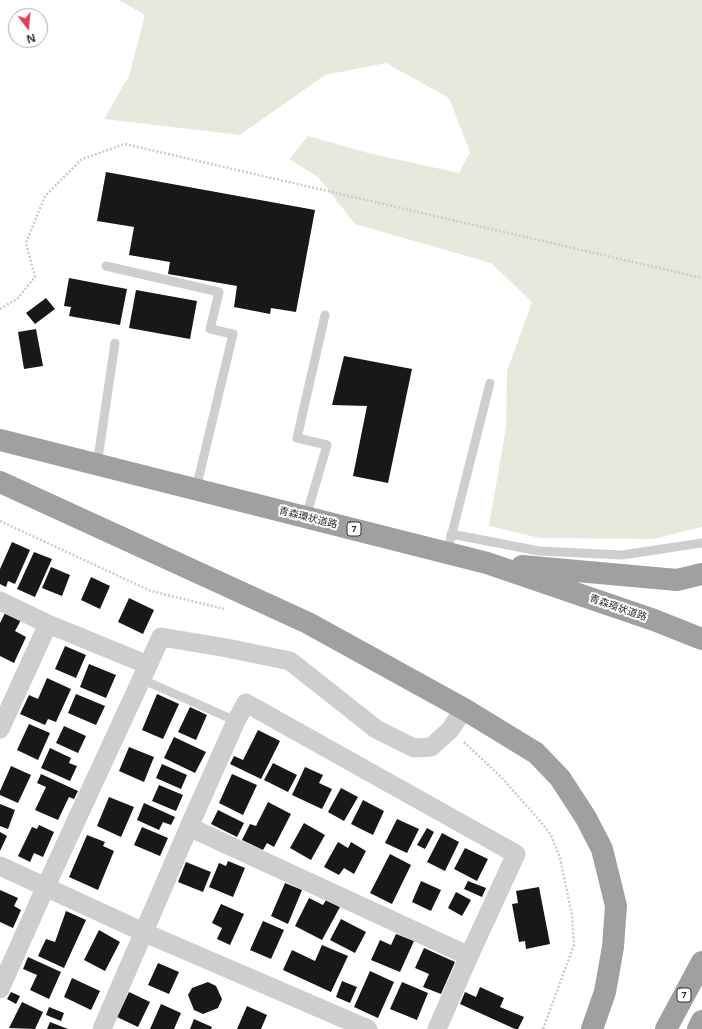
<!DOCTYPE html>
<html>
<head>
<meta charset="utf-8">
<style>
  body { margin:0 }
  #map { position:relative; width:702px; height:1029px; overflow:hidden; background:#fff; font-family:"Noto Sans",sans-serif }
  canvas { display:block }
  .north { position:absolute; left:8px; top:8px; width:40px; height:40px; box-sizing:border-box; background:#fff; border:1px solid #adadad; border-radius:50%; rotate:164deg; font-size:11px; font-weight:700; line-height:16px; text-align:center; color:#313131 }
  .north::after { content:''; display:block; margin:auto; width:14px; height:18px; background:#de3e58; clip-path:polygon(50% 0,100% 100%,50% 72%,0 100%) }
</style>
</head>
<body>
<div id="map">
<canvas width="702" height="1029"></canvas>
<div class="north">N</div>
</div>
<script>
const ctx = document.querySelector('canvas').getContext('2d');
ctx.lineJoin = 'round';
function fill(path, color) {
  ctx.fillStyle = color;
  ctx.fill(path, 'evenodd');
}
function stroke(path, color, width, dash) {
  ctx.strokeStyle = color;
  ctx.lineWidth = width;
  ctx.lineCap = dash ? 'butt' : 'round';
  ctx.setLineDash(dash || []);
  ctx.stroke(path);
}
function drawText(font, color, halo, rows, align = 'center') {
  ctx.font = font + ' "Noto Sans","Noto Sans JP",sans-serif';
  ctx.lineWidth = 4;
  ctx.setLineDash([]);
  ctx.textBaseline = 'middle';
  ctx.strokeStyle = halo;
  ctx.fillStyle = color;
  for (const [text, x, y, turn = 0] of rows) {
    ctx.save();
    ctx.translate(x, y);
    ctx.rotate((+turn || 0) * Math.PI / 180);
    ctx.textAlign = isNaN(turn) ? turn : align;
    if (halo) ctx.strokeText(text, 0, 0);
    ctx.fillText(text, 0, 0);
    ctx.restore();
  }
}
fill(new Path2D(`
  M119,0H702V527L653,539L540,538L489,526L506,427L507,371L532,302L491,263L355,224L318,177L289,159L308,136L368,153L459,173L470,152L449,98L386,63L325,75L240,135L104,119L129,76L145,15Z`), '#e5eadd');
fill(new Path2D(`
  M106,172L315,210L296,312L271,308L270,314L234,307L237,286L168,274L170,262L129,255L134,227L97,221Z
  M69,278L127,289L120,325L69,316L71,307L64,306Z
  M136,290L197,301L190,339L129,328Z
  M46,298L55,309L35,324L26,313Z
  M36,329L43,366L24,369L18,332Z
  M344,356L412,369L388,483L353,476L367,406L332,405Z
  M12,542L30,550L15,584L8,581L6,587L0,584V569Z
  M34,552L52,559L35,597L17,589Z
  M51,567L70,575L62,596L42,588Z
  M91,577L110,586L100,609L81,600Z
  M129,598L154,610L143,634L118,622Z
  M5,613L21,620L15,631L26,637L14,663L0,656V623Z
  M65,646L86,655L76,678L55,669Z
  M89,664L116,675L106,698L80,687Z
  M47,678L71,689L56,722L48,719L45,725L20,714L29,695L38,699Z
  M76,694L105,706L96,725L68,713Z
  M157,694L179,704L163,739L142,730Z
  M190,707L207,715L196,740L178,732Z
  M29,724L50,733L38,760L17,750Z
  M64,726L86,736L78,753L56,743Z
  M258,730L280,741L261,779L230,764L234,756L243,760Z
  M174,737L206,752L195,773L164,758Z
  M129,747L154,757L144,782L119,771Z
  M50,748L71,758L69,763L77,766L70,781L41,768Z
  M273,763L297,775L288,792L264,780Z
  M162,764L187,775L181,789L156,778Z
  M11,766L31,775L18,803L0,795V791Z
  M305,767L323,775L319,783L332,789L322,809L292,795Z
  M41,774L78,791L74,799L69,797L58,820L35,810L46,787L37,783Z
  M232,774L257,785L243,815L219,803Z
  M159,785L183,795L176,811L152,801Z
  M341,788L358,797L344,821L328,812Z
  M109,797L134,807L121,837L97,826Z
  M363,800L384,811L373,835L351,824Z
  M268,802L291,814L274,847L267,843L263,850L242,840L250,824L256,826Z
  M144,803L175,817L171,825L163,822L159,830L137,820Z
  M0,804L15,810L8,829L0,826Z
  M218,810L244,823L237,837L211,824Z
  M397,819L419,829L407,853L385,843Z
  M304,823L325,835L311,860L290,848Z
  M39,825L54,832L43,857L34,853L30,862L18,856L32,827L37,829Z
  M142,827L168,838L160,856L134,845Z
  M427,828L434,832L425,849L417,845Z
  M0,832L7,836L0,851Z
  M442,833L459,842L445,871L427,862Z
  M87,835L105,842L103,846L114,851L98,890L69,877Z
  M338,842L348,848L351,842L366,851L354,874L344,868L339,875L324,867Z
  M465,848L488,859L477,881L454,869Z
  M390,854L411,865L392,904L370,893Z
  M228,861L245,868L233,897L209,887L219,863L226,866Z
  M186,862L211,872L203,892L178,882Z
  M421,881L441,890L431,911L412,902Z
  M468,881L486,888L482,897L464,889Z
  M285,883L302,890L288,924L271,916Z
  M539,887L550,944L526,949L525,941L519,942L512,904L518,903L516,891Z
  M0,890L18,898L14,906L21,910L13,928L0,922Z
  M456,892L471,900L462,916L448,908Z
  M309,898L323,905L326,900L340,907L322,940L295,926Z
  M221,904L244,914L230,945L217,939L222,928L212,923Z
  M66,911L86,920L64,968L38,956L46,939L55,942Z
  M341,919L366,932L355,953L330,940Z
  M263,921L284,930L271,959L250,950Z
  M99,930L120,942L105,971L84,960Z
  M396,934L414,941L400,972L371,960L380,940L391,945Z
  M322,945L348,956L331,992L283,970L292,950L315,961Z
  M424,948L455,962L441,994L423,987L429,974L415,968Z
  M28,957L61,972L49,999L30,990L37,975L23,969Z
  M158,963L179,972L169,994L148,985Z
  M370,971L394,982L378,1018L354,1007Z
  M72,978L100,991L91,1010L64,997Z
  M342,981L357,987L350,1003L336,997Z
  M208,982L216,986L222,999L218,1008L203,1014L194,1010L188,995L192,988Z
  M402,982L428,993L417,1020L390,1009Z
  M480,987L504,998L500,1007L524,1017L518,1029H515L460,1004L465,992L476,997Z
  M11,992L20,996L16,1004L7,999Z
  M129,992L150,1002L138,1027L117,1017Z
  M22,1002L43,1012L35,1029L9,1028Z
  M161,1004L181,1013L174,1029H150Z
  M247,1006L267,1015L261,1029H237Z
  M49,1007L64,1013L61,1021L46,1015Z
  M194,1019L212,1027L211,1029H190Z
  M50,1022L68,1029H47Z`), '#181818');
stroke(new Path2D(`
  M0,309L17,299L35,277L26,243L45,196L82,159L125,144L702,278
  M0,521L151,591L224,609
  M464,742L502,778L540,821L551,835L560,858L572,915L574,945L543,1029`), '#cbcbcb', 2.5, [2, 2]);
stroke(new Path2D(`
  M106,266L219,292L210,329L233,334L196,489
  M97,465L115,343
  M306,517L327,445L297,438L325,315
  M451,534L539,551L622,555L702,543
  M447,553L490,383
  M141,679L236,721`), '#cecece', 9);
stroke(new Path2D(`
  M0,601L48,624L148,665
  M0,729L48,624
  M189,827L469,956
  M0,866L143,932L368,1029
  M0,989L46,886L161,637L227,648L290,661L376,729L414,748L431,747L450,730L464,709
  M102,1029L189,827L236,721L246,703L516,854L469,956L437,1029`), '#cecece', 19);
stroke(new Path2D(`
  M0,440L487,563L654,620L702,639
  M0,482L308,623L464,709L536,753L560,778L586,818L602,849L616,906L613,947L605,992L592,1029
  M522,566L677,580L702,574
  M666,1029L702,962
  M698,1029L702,1021`), '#a0a0a0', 22);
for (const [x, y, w] of [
  [354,529,14],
  [684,995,14]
]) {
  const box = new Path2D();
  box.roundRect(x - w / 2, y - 7, w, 14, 3);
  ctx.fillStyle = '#fff';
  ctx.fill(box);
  stroke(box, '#313131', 1);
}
drawText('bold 9px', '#313131', null, [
  ["7",354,529],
  ["7",684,995]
]);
drawText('10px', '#313131', '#fff', [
  ["青森環状道路",308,518,14],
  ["青森環状道路",618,608,19]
]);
</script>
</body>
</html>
